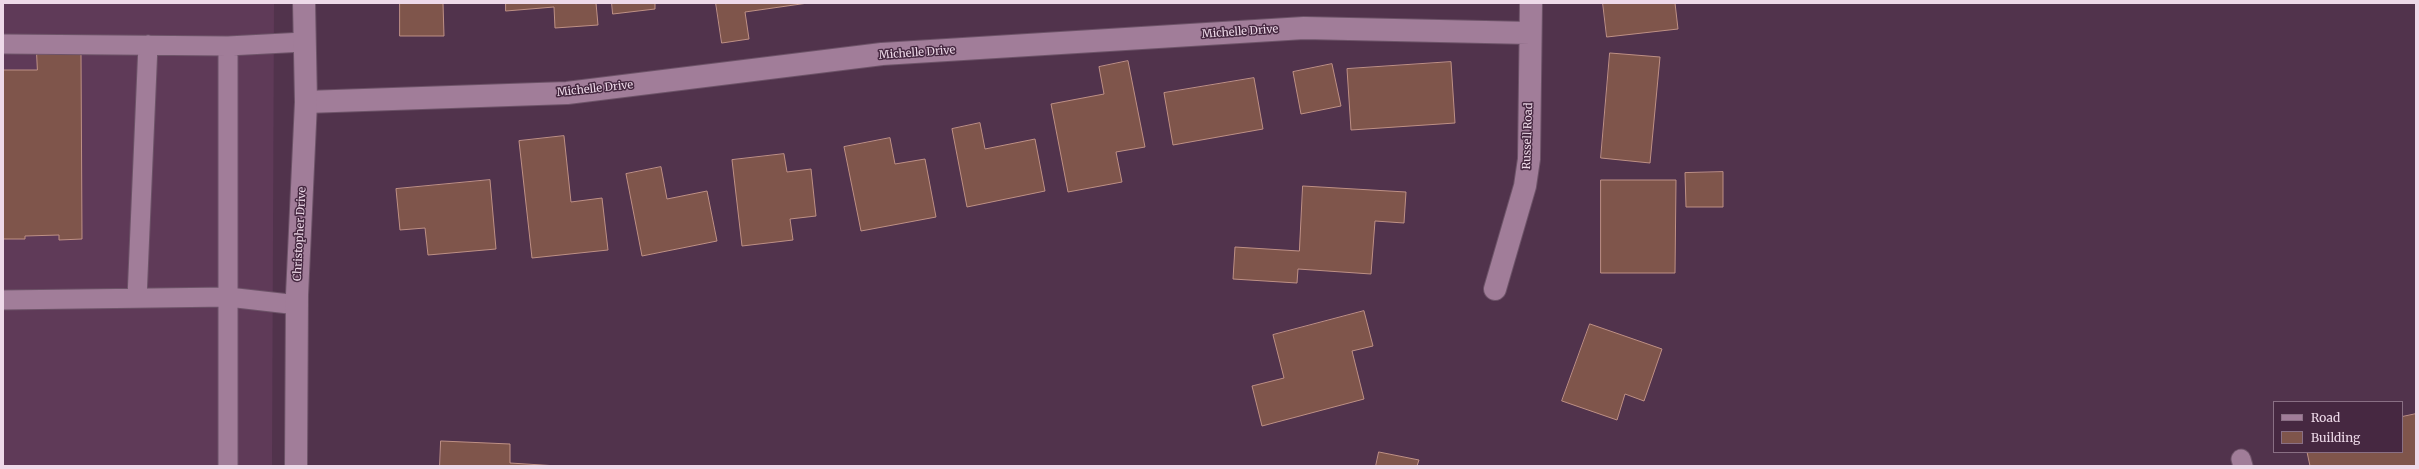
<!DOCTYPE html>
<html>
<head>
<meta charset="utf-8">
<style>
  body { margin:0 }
  #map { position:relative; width:2419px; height:469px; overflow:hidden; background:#51334c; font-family:Merriweather,serif }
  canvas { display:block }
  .frame { position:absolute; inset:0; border:4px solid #edd9e8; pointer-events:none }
  .legend { position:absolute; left:2273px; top:401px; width:130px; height:52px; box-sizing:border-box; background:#462841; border:1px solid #896f84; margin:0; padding:5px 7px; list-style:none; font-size:12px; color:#edd9e8 }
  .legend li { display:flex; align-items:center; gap:8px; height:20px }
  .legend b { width:20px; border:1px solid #896f84 }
</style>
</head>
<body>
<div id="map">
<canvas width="2419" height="469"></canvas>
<div class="frame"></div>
<ul class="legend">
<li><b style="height:5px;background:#a17d99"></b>Road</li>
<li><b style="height:11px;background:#7f554b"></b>Building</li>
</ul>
</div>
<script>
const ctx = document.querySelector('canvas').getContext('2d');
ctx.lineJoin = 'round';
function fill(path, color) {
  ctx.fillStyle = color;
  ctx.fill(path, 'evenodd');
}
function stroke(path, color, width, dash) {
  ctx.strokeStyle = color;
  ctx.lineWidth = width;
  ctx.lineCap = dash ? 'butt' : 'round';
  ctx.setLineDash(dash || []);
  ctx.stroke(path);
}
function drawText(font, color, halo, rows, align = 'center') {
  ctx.font = font + ' Merriweather,serif';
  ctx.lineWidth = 3;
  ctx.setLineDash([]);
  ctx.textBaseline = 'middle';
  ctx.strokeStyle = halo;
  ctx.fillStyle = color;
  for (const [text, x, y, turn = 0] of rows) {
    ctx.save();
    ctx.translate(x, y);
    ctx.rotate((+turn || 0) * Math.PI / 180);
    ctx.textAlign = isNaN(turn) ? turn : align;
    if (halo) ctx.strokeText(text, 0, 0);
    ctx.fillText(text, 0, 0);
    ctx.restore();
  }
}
fill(new Path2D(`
  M3,3H274L272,466H3Z`), '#5f3a58');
const building = new Path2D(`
  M400,3H443L444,36H400Z
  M506,3H596L598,25L555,28L554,7L506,11Z
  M612,3H655V9L613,14Z
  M716,3H808L745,12L749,39L722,43Z
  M1603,3H1675L1678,29L1607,37Z
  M1610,53L1660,57L1650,163L1601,158Z
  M37,54H81L82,239L59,240V235L25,236V239H3V70H37Z
  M1128,61L1145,147L1116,152L1122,182L1068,192L1051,104L1104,94L1099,67Z
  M1451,62L1455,123L1351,130L1347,69Z
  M1332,64L1341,106L1301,114L1293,72Z
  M1254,78L1263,129L1173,145L1164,93Z
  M980,123L985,149L1035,139L1045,191L967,207L952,129Z
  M564,136L571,202L602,198L608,250L532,258L519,141Z
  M890,138L895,164L925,159L936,217L861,231L844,147Z
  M784,154L787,172L811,169L816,216L790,219L793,240L742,246L732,160Z
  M661,167L667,199L707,191L717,241L642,256L626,174Z
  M1723,172V207H1686L1685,173Z
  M490,180L496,249L428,255L425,228L400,230L396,189Z
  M1601,180H1676L1675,273H1601Z
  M1303,186L1406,192L1404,223L1375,221L1371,274L1298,269L1297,283L1233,279L1235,247L1299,251Z
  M1364,311L1373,346L1352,351L1364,399L1262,426L1252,386L1284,378L1273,335Z
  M1590,324L1662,349L1644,401L1625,394L1617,420L1562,401Z
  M2416,414V466H2310L2307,452H2402V417Z
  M441,441L510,444V463L558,466H440Z
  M1379,452L1419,460L1417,466H1376Z`);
fill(building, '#7f554b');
stroke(building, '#be9085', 1);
const service = new Path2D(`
  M3,44L228,46L304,42
  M137,298L148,45
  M3,300L228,297L298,305
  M2241,459L2243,466
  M228,466V46`);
const minor = new Path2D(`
  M306,102L567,93L882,54L1304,28L1530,33
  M1495,289L1525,186L1529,159L1531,3`);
const tertiary = new Path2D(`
  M296,466L297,295L306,102L304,3`);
stroke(service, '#6d5368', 21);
stroke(minor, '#6d5368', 24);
stroke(tertiary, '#6d5368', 24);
stroke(service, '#a17d99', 19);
stroke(minor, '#a17d99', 22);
stroke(tertiary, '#a17d99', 22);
drawText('11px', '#edd9e8', '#462841', [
  ["Michelle Drive",1240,32,-4],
  ["Michelle Drive",917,53,-4],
  ["Michelle Drive",595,89,-6],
  ["Russell Road",1528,136,-88],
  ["Christopher Drive",300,234,-87]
]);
</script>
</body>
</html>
